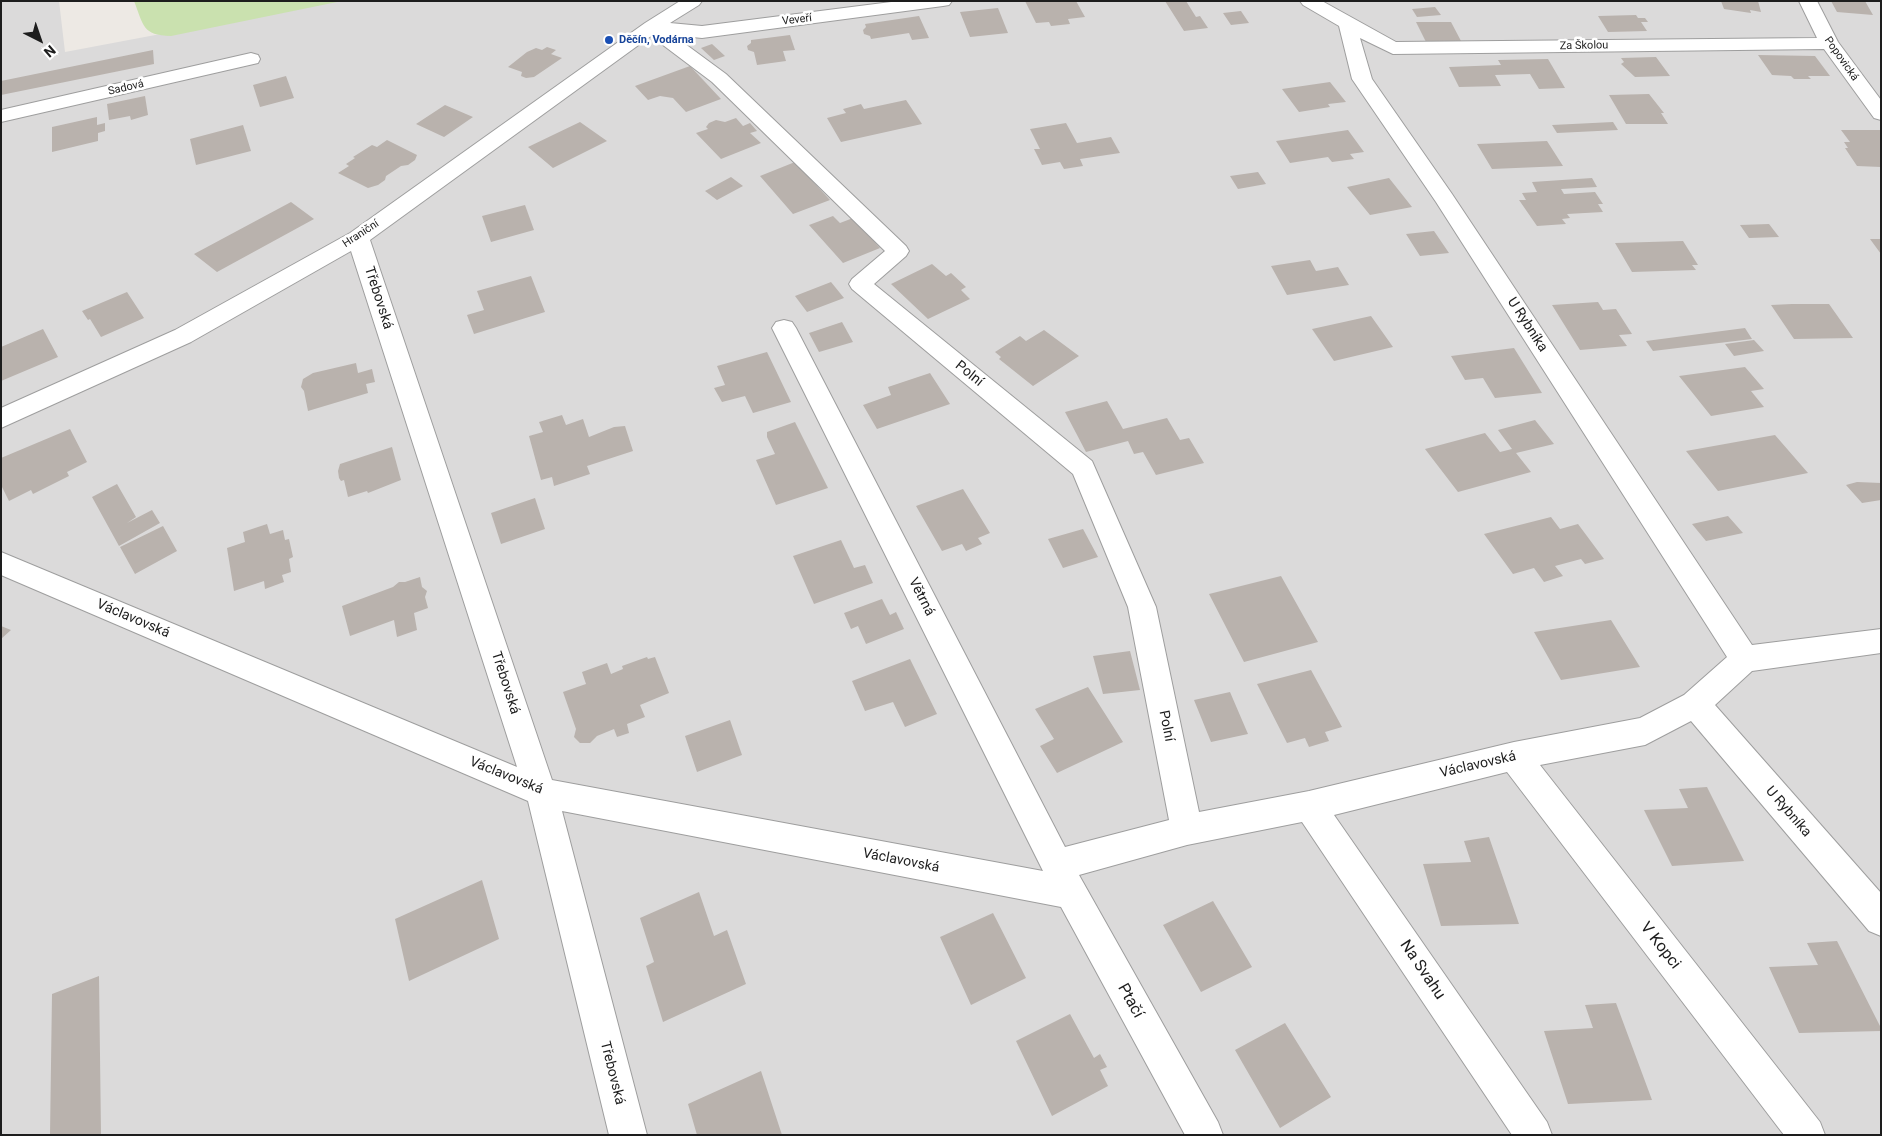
<!DOCTYPE html>
<html>
<head>
<meta charset="utf-8">
<style>
  body { margin:0 }
  #map { position:relative; width:1882px; height:1136px; overflow:hidden; background:#ede9e4; font-family:Roboto,sans-serif }
  canvas { display:block }
  .frame { position:absolute; inset:0; border:2px solid #1d1d1d; pointer-events:none }
  .north { position:absolute; left:15px; top:15px; width:50px; height:50px; -webkit-text-stroke:4px #fff; paint-order:stroke; rotate:139deg; font-size:14px; font-weight:700; line-height:20px; text-align:center; color:#1d1d1d }
  .north::after { content:''; display:block; margin:auto; width:18px; height:22px; background:#1d1d1d; clip-path:polygon(50% 0,100% 100%,50% 72%,0 100%) }
</style>
</head>
<body>
<div id="map">
<canvas width="1882" height="1136"></canvas>
<div class="frame"></div>
<div class="north">N</div>
</div>
<script>
const ctx = document.querySelector('canvas').getContext('2d');
ctx.lineJoin = 'round';
function fill(path, color) {
  ctx.fillStyle = color;
  ctx.fill(path, 'evenodd');
}
function stroke(path, color, width, dash) {
  ctx.strokeStyle = color;
  ctx.lineWidth = width;
  ctx.lineCap = dash ? 'butt' : 'round';
  ctx.setLineDash(dash || []);
  ctx.stroke(path);
}
function drawText(font, color, halo, rows, align = 'center') {
  ctx.font = font + ' Roboto,sans-serif';
  ctx.lineWidth = 5;
  ctx.setLineDash([]);
  ctx.textBaseline = 'middle';
  ctx.strokeStyle = halo;
  ctx.fillStyle = color;
  for (const [text, x, y, turn = 0] of rows) {
    ctx.save();
    ctx.translate(x, y);
    ctx.rotate((+turn || 0) * Math.PI / 180);
    ctx.textAlign = isNaN(turn) ? turn : align;
    if (halo) ctx.strokeText(text, 0, 0);
    ctx.fillText(text, 0, 0);
    ctx.restore();
  }
}
fill(new Path2D(`
  M1,1H59L65,52L336,1H1881V1135H1Z`), '#dbdada');
fill(new Path2D(`
  M134,1H342L171,36C142,35 144,26 134,1Z`), '#cae1af');
fill(new Path2D(`
  M1025,1H1076L1085,17L1068,19L1070,24L1051,26L1049,22L1036,23Z
  M1165,1H1186L1196,17L1200,16L1208,28L1184,31Z
  M1721,1H1758L1761,12L1750,10L1751,13L1724,9Z
  M1831,1H1865L1873,15L1837,12Z
  M1435,7L1441,15L1417,17L1412,9Z
  M998,8L1008,33L970,37L960,12Z
  M1241,11L1249,23L1231,25L1223,13Z
  M1636,15L1638,18H1645L1648,22H1641L1647,31L1608,32L1598,16Z
  M919,16L929,38L912,40L909,33L871,39L870,36L864,34L863,30L866,27L865,24Z
  M1416,22H1451L1461,41L1426,42Z
  M790,35L795,50L783,51L786,61L757,65L754,52L748,50L747,46L751,43V40Z
  M712,44L725,56L714,60L701,48Z
  M547,47L556,50L551,54L562,58L534,77L526,78L521,76L522,72L508,67L527,52L536,48L542,50Z
  M153,50L154,64L1,95V81Z
  M1758,55L1815,56L1830,76H1808L1811,79H1794L1791,76L1772,75Z
  M1656,57L1670,76L1635,77L1621,64L1624,62L1621,58Z
  M1548,59L1565,88L1539,89L1530,74L1495,75L1501,86L1459,87L1449,67L1501,65L1498,60Z
  M690,66L721,99L686,112L673,98L660,96L648,100L635,86Z
  M286,76L294,98L260,107L253,85Z
  M1330,82L1346,102L1328,104L1330,107L1299,112L1282,89Z
  M1649,94L1664,113H1661L1668,124H1626L1609,95Z
  M145,96L148,115L131,120L130,116L109,120L107,104Z
  M906,100L922,124L841,142L827,118L846,113L843,109L861,104L864,109Z
  M445,105L473,117L444,137L416,124Z
  M97,117V125L105,123V131L98,133V141L52,152V127Z
  M736,118L743,126L750,123L757,131L750,133L761,143L721,159L696,133L708,129L706,127L709,123L716,120L725,122Z
  M580,122L607,141L553,168L528,147Z
  M1613,122L1618,130L1557,133L1552,125Z
  M1066,123L1077,143L1111,137L1120,153L1080,159L1083,166L1064,169L1060,162L1042,165L1034,149H1040L1030,129Z
  M243,125L251,151L196,165L190,139Z
  M1348,130L1364,152L1350,154L1354,159L1332,162L1328,157L1290,163L1276,141Z
  M1841,130H1880L1881,167L1857,166L1845,148H1848L1844,142H1850Z
  M387,140L417,155L415,160L408,165L401,166L386,176L385,180L378,185L368,188L338,173L349,166L346,164L355,158L353,157L372,145L377,147Z
  M1547,141L1563,166L1492,169L1477,144Z
  M795,162L830,200L793,214L760,176Z
  M1258,172L1266,184L1238,189L1230,176Z
  M731,177L743,186L717,200L705,191Z
  M1389,178L1412,207L1370,215L1347,187Z
  M1592,178L1597,187L1561,189L1564,194L1595,192L1603,204H1598L1603,212L1567,214L1570,218L1562,219L1566,224L1537,226L1519,200H1526L1522,193L1537,192L1532,182Z
  M291,202L314,219L217,272L194,254Z
  M525,205L534,230L491,242L482,216Z
  M833,216L840,223L853,218L880,248L843,263L809,225Z
  M1769,224L1779,237L1749,238L1740,225Z
  M1434,231L1449,253L1420,256L1406,234Z
  M1870,239H1881V254Z
  M1683,241L1698,265H1692L1696,270L1632,272L1615,243Z
  M1310,260L1316,271L1338,267L1349,285L1287,295L1271,266Z
  M932,264L946,276L951,273L966,287L961,290L970,299L928,319L891,284Z
  M531,276L545,312L474,334L467,315L484,310L477,291Z
  M831,282L844,298L807,312L795,296Z
  M127,292L144,318L101,337L90,319L88,320L82,311Z
  M1598,302L1603,310L1616,309L1632,334L1619,335L1627,346L1580,350L1552,305Z
  M1792,304H1829L1853,338L1794,339L1771,305Z
  M1371,316L1393,347L1334,361L1312,329Z
  M842,322L853,342L819,352L809,333Z
  M1745,328L1752,339L1653,351L1646,341Z
  M43,329L58,357L1,381V347Z
  M1044,330L1079,356L1033,386L999,359L1001,357L995,352L1020,336L1026,341Z
  M1754,340L1764,351L1734,356L1725,344Z
  M1514,348L1542,393L1495,398L1483,378L1465,380L1451,356Z
  M767,352L791,402L753,413L745,396L722,402L714,388L725,385L717,366Z
  M356,363L358,373L372,369L375,382L366,384L368,393L308,411L304,391L301,387L303,379L313,373Z
  M1745,367L1764,389L1751,391L1764,407L1711,416L1679,376Z
  M930,373L950,404L877,429L863,405L891,395L888,387Z
  M1107,401L1123,429L1167,418L1180,440L1189,438L1204,463L1156,475L1143,452L1134,454L1128,441L1086,452L1065,412Z
  M562,415L566,425L583,419L589,437L614,427L625,426L633,451L587,466L590,474L554,486L552,477L541,480L529,436L543,432L539,422Z
  M1535,420L1554,444L1516,453L1531,472L1458,492L1425,449L1485,433L1500,452L1512,449L1498,430Z
  M795,422L828,488L776,505L756,460L775,454L767,437V432Z
  M70,429L87,462L67,472L69,476L33,494L31,490L9,501L1,485V458Z
  M1775,435L1808,473L1718,491L1686,451Z
  M392,447L401,480L368,493L367,491L348,497L344,480L341,481L339,478L338,471L340,464Z
  M1857,482L1881,483V500L1862,503L1846,485Z
  M117,484L136,517L127,523L152,510L160,523L119,546L92,497Z
  M963,489L990,533L978,538L982,544L966,551L962,544L942,551L916,506Z
  M535,498L545,529L501,544L491,513Z
  M1728,516L1743,533L1706,541L1692,524Z
  M1551,517L1560,529L1578,524L1604,559L1585,564L1581,559L1555,566L1563,576L1544,582L1534,568L1513,574L1484,534Z
  M267,524L270,534L283,530L285,540L289,539L293,557L289,559L291,572L282,575L284,582L265,589L264,581L234,591L227,548L245,542L243,532Z
  M163,526L177,551L135,574L120,547Z
  M1083,529L1098,557L1063,568L1048,539Z
  M841,540L854,568L865,565L873,583L814,604L793,556Z
  M1281,576L1318,642L1244,662L1209,594Z
  M420,577L422,587L427,591L425,597L428,608L414,613L417,630L397,637L394,620L350,636L342,606L393,587L399,582H405Z
  M882,599L890,615L896,612L904,629L866,644L858,626L851,629L844,613Z
  M1611,620L1640,667L1561,680L1534,632Z
  M1,626L11,630L1,639Z
  M1130,651L1140,690L1103,694L1093,656Z
  M647,657L648,659L655,657L669,693L640,705L645,717L627,724L629,733L617,737L614,729L597,736L590,743H580L574,737L576,729L563,692L586,684L582,672L607,663L611,674L623,669L622,666Z
  M910,659L937,714L905,727L893,702L865,711L852,681Z
  M1311,670L1342,727L1325,732L1329,741L1309,747L1305,738L1287,743L1257,684Z
  M1088,687L1123,742L1057,773L1040,746L1054,739L1035,709Z
  M1230,692L1248,734L1211,742L1194,700Z
  M730,720L742,755L697,772L685,736Z
  M1707,787L1744,861L1672,866L1644,810L1688,808L1679,789Z
  M1489,837L1519,924L1441,926L1423,864L1471,862L1464,841Z
  M482,880L499,939L409,981L395,919Z
  M699,892L714,936L727,930L746,984L663,1022L646,966L654,962L640,918Z
  M1213,901L1252,967L1201,992L1163,925Z
  M993,913L1026,978L971,1005L940,937Z
  M1837,941L1881,1028V1031L1799,1033L1769,967L1818,965L1807,943Z
  M99,976L101,1135H50L52,994Z
  M1616,1003L1652,1100L1568,1104L1544,1031L1593,1028L1585,1005Z
  M1070,1014L1094,1058L1100,1054L1107,1067L1100,1070L1108,1086L1052,1116L1016,1041Z
  M1285,1023L1331,1097L1280,1128L1235,1050Z
  M761,1071L782,1135H697L688,1104Z`), '#b9b2ad');
const minor = new Path2D(`
  M680,1H702L699,5L670,23L702,26L899,1H952L949,5L943,6L702,38L673,35L726,74L906,246L909,251L906,256L874,284L1092,461L1156,607L1199,812L1309,791L1514,742L1640,718L1684,695L1727,657L1436,202L1352,79L1339,26L1303,5L1300,1H1322L1396,42L1817,38L1799,1H1817L1838,42L1881,100V120L1874,118L1824,49L1393,54L1360,38L1372,79L1452,194L1752,645L1881,629V653L1752,671L1715,705L1881,893V936L1869,931L1691,721L1645,745L1540,765L1820,1122L1825,1135H1784L1507,772L1334,815L1547,1122L1552,1135H1512L1302,822L1187,845L1079,875L1218,1122L1223,1135H1185L1061,907L562,811L647,1135H609L528,801L1,575V552L517,767L351,251L191,342L1,428V408L175,330L350,233L645,23ZM651,36L712,82L885,251L852,279L849,284L852,289L1073,474L1128,607L1169,820L1065,847L796,328L792,322L784,320L776,322L772,328L1043,871L552,780L370,240Z
  M251,53L258,55L260,59L258,63L1,122V110Z`);
stroke(minor, '#9e9e9e', 2);
fill(minor, '#fff');
for (const [x, y, r, color] of [
  [609,40,5,"#1a4fb4"]
]) {
  const dot = new Path2D();
  dot.arc(x, y, r, 0, 2 * Math.PI);
  ctx.fillStyle = color;
  ctx.fill(dot);
  stroke(dot, '#fff', 2);
}
drawText('11px', '#1d1d1d', '#fff', [
  ["Veveří",797,20,-7],
  ["Za Školou",1584,46,-1],
  ["Popovická",1841,59,55],
  ["Sadová",126,88,-13],
  ["Hraniční",361,234,-33]
]);
drawText('bold 11px', '#164399', '#fff', [
  ["Děčín, Vodárna",619,40]
], 'left');
drawText('14px', '#1d1d1d', '#fff', [
  ["Třebovská",378,298,72],
  ["U Rybníka",1527,325,57],
  ["Polní",969,374,39],
  ["Větrná",921,597,63],
  ["Václavovská",133,619,23],
  ["Třebovská",505,683,72],
  ["Polní",1166,726,79],
  ["Václavovská",1478,765,-13],
  ["Václavovská",506,776,22],
  ["U Rybníka",1788,812,49],
  ["Václavovská",901,861,11],
  ["Třebovská",612,1073,76]
]);
drawText('16px', '#1d1d1d', '#fff', [
  ["V Kopci",1660,946,52],
  ["Na Svahu",1422,970,56],
  ["Ptačí",1130,1001,61]
]);
</script>
</body>
</html>
